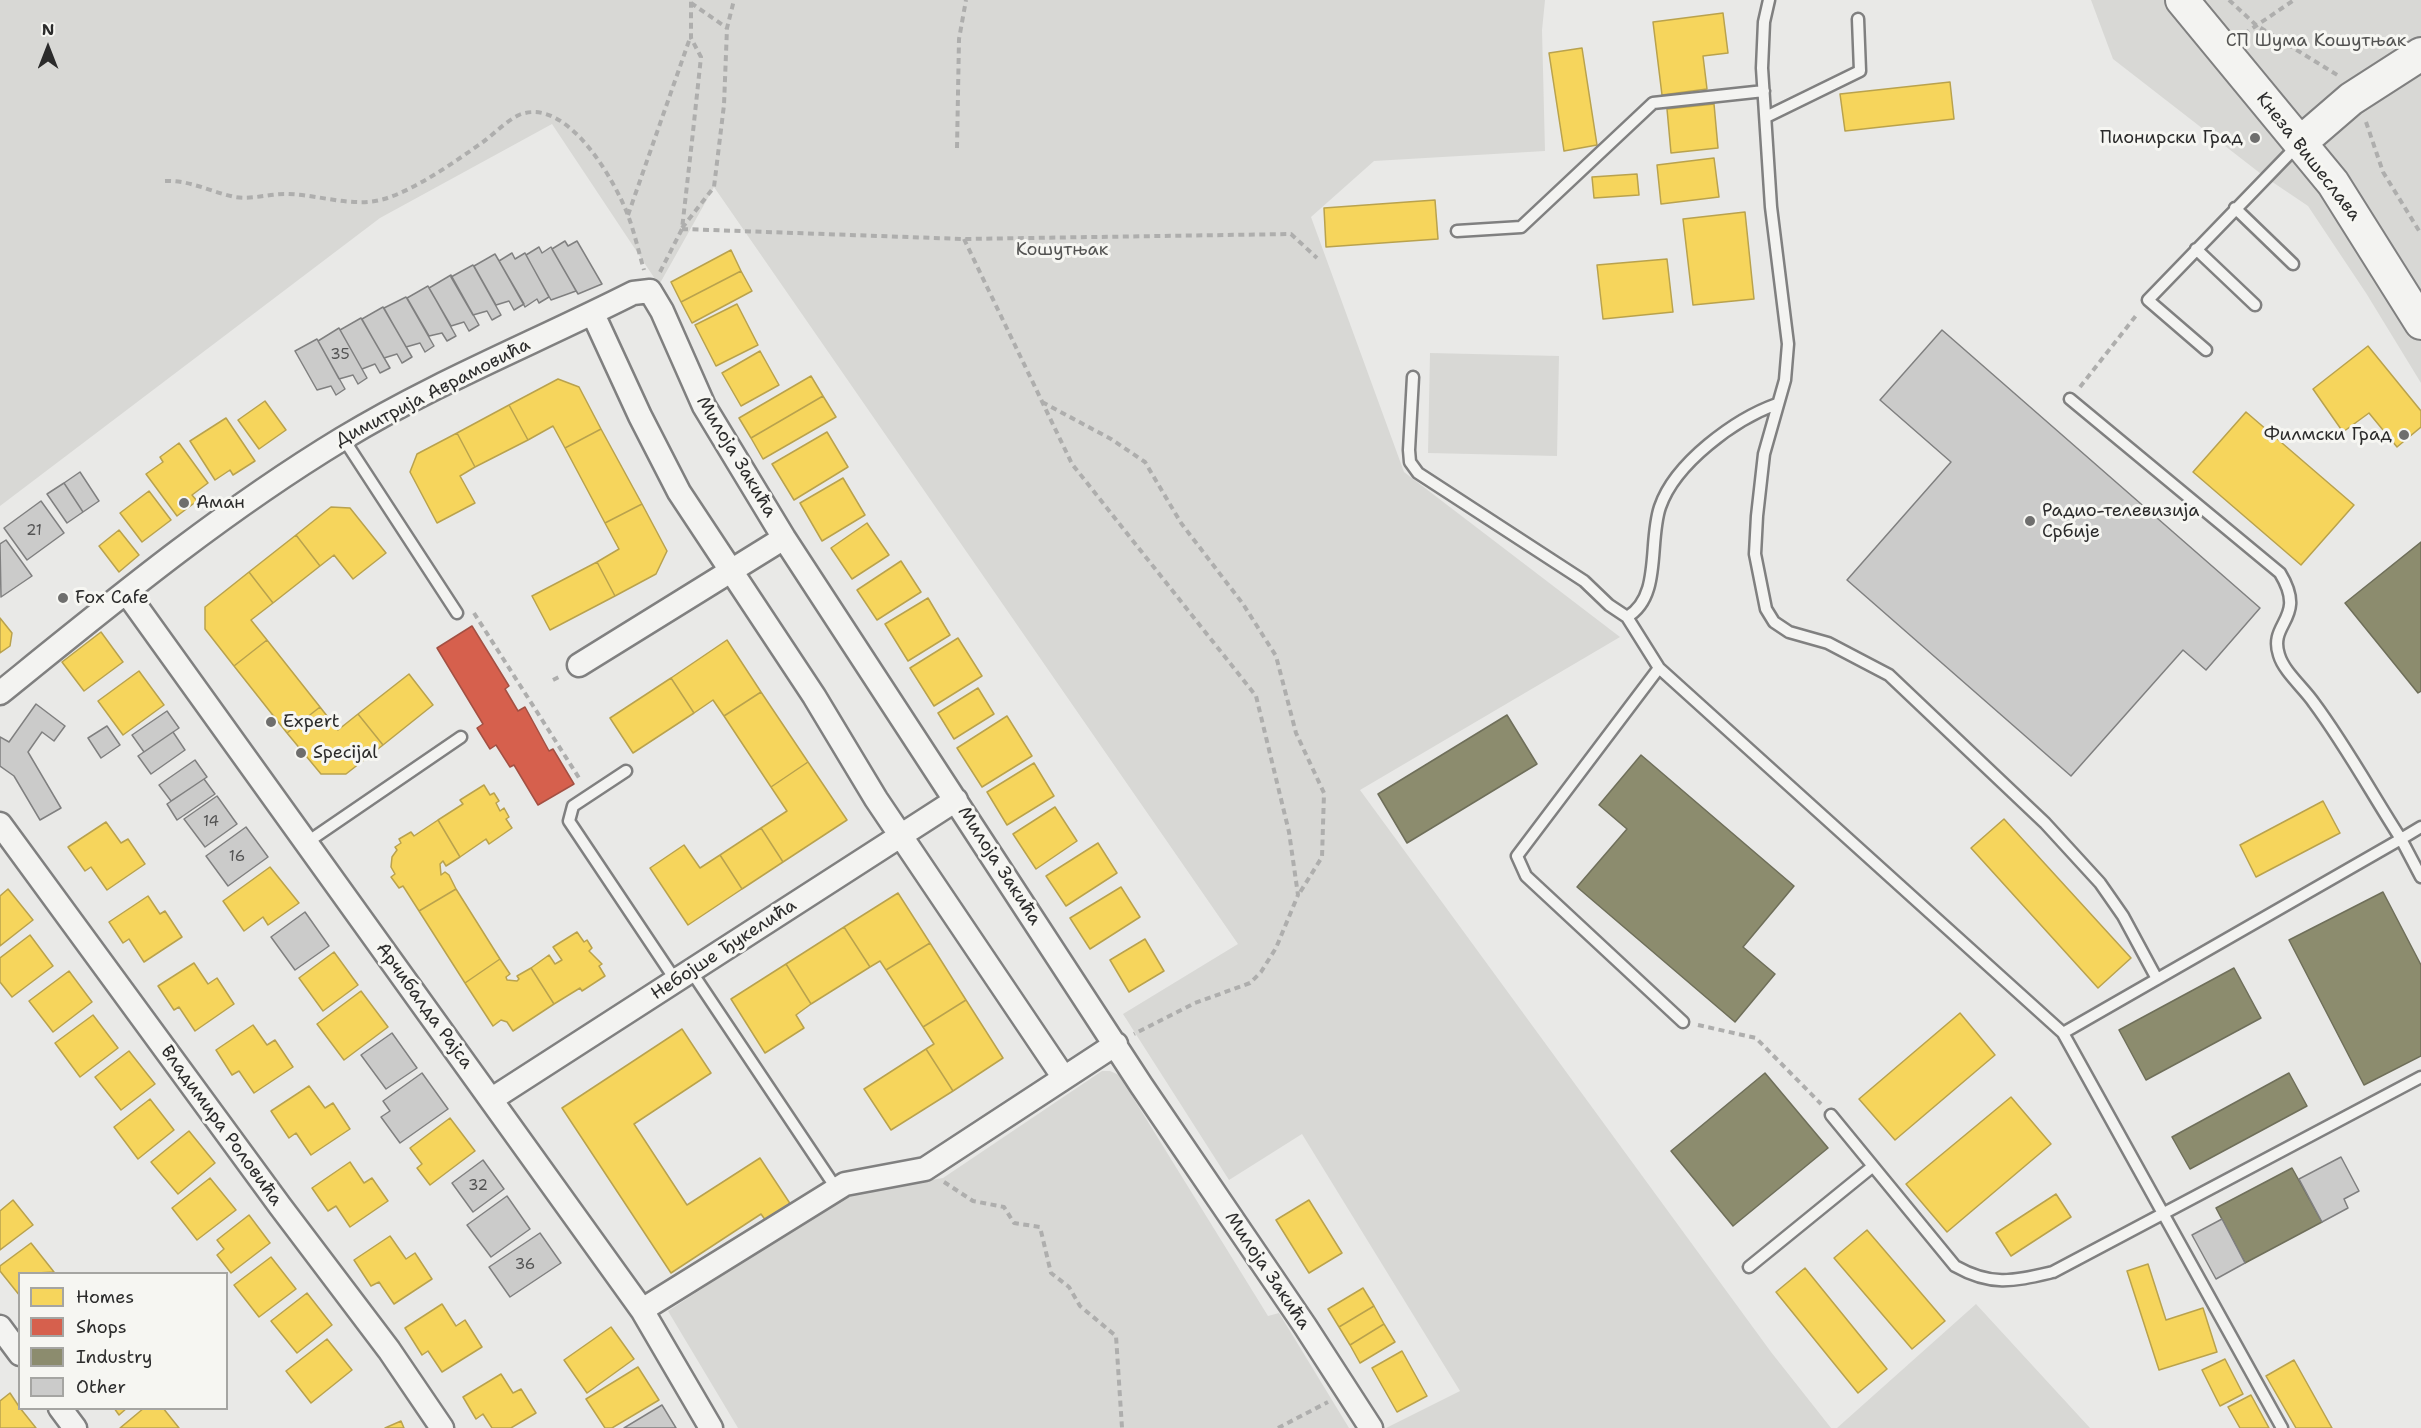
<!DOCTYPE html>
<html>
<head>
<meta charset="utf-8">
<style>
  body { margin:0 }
  #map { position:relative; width:2421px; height:1428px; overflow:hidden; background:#e9e9e7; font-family:"Shantell Sans",sans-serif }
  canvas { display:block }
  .legend { position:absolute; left:18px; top:1272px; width:210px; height:138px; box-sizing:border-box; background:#f6f6f2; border:2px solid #a5a5a2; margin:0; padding:8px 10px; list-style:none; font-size:18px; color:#2b2b2b }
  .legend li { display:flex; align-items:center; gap:12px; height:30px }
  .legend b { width:30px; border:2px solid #a5a5a2 }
  .north { position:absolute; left:18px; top:18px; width:60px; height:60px; -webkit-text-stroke:4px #f6f6f2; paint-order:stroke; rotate:0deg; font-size:16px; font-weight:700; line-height:24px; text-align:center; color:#2b2b2b }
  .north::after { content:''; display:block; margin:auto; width:21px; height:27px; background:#2b2b2b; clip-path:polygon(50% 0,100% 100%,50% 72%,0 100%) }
</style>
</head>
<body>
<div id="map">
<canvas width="2421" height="1428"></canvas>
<ul class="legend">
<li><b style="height:16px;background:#f6d55c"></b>Homes</li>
<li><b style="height:16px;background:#d6604d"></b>Shops</li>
<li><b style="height:16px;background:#8c8c6e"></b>Industry</li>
<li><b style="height:16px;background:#cbcbca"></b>Other</li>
</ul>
<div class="north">N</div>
</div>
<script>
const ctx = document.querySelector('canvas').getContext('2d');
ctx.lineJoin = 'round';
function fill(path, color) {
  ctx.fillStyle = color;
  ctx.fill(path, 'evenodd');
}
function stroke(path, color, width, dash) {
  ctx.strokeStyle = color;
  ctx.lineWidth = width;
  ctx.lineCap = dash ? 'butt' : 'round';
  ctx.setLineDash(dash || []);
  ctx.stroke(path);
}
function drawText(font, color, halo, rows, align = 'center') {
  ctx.font = font + ' "Shantell Sans",sans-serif';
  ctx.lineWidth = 6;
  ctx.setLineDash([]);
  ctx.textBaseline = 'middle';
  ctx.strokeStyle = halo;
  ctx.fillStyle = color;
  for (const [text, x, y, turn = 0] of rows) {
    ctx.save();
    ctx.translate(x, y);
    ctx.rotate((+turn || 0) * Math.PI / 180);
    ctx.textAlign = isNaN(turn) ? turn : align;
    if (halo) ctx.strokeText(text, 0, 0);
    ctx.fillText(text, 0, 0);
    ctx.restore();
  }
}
fill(new Path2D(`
  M0,0H1545L1542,30L1545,151L1374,161L1311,217L1404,472L1620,637L1360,790L1771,1352L1831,1428H1386L1460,1391L1302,1134L1229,1180L1123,1014L1238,944L714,187L659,285L552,124L380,218L0,506Z
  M2091,0H2421V383L2366,293L2308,206L2265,177L2113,59Z
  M1430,353L1559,356L1557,456L1428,453Z
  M1102,1071H1110L1119,1075L1268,1316L1279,1313L1349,1428H738L668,1311L847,1194L943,1178Z
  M1976,1304L2090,1428H1837Z`), '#d8d8d5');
const homes = new Path2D(`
  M1723,13L1728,53L1703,56L1707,89L1662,95L1653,22Z
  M1582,48L1597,145L1564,151L1549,53Z
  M1950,82L1954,119L1845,131L1840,94Z
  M1714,104L1718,148L1671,153L1667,109Z
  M1714,158L1719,197L1661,204L1657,165Z
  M1637,174L1639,195L1594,198L1592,177Z
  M1435,200L1438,239L1326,247L1324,208Z
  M1745,212L1754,299L1693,305L1683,219Z
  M731,250L741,271L681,302L671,282Z
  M1667,259L1673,312L1603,319L1597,265Z
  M741,271L752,291L692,323L681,302Z
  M737,304L758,345L716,366L695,325Z
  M2368,346L2421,411V427L2397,447L2369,413L2343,432L2313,389Z
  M760,351L779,385L741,406L722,373Z
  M811,376L823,396L751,438L739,418Z
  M558,379L579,387L601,429L565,448L553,426L528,440L509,405Z
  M823,396L836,417L763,459L751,438Z
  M265,401L286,430L259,449L238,420Z
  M509,405L528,440L475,467L457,433Z
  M2246,412L2354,505L2301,565L2193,472Z
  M226,418L255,461L233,475L230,470L215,480L190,441Z
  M601,429L642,504L605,523L565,448Z
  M827,432L848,467L794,500L772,464Z
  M457,433L475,467L460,476L475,503L437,523L410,472L417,454Z
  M179,443L208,483L192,495L197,501L177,516L146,474L163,462L160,457Z
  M843,478L865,515L822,541L800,503Z
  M149,491L171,520L142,542L120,513Z
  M642,504L667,551L656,574L615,596L597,562L619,549L605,523Z
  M331,507L350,508L386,553L353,579L334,555L320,566L296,535Z
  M867,523L889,555L852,579L831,548Z
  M119,530L139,555L119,572L99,546Z
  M296,535L320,566L273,603L249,572Z
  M901,561L921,592L877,620L857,590Z
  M597,562L615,596L550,630L532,596Z
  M249,572L273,603L251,620L267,640L234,666L205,629V607Z
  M928,598L950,635L908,661L885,624Z
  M0,618L12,633L10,646L0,653Z
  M101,632L123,662L84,691L62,662Z
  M958,638L982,676L934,706L910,668Z
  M267,640L320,707L287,733L234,666Z
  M727,640L761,692L724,716L713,700L694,713L671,678Z
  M139,671L164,705L123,735L98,701Z
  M409,674L433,705L383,745L358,714Z
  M671,678L694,713L633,753L610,718Z
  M978,688L994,714L954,739L938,713Z
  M761,692L808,762L771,787L724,716Z
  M320,707L338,730L358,714L383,745L346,774H321L287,733Z
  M1007,716L1032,756L982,787L957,748Z
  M808,762L847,820L783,862L761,828L787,811L771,787Z
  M1034,763L1054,796L1007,825L987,792Z
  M484,785L490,795L494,793L499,801L496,803L500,811L504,808L509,817L506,819L512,828L489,844L486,839L460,857L438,820L463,804L460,800Z
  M2323,801L2340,833L2256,877L2240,845Z
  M1055,807L1077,841L1036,869L1013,834Z
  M2004,819L2131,958L2098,988L1971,848Z
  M438,820L460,857L446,866L443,861L440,864L441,875L445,872L449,875L456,889L419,911L403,886L399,888L391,877L395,874L391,867L392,857L397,850L395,847L401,843L399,839L411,832L414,836Z
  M106,822L121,843L128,839L145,864L107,890L91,867L85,871L68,847Z
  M761,828L783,862L742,889L720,855Z
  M1098,843L1117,873L1066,906L1046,876Z
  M684,845L700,868L720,855L742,889L688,925L650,868Z
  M270,867L299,903L268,925L263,917L244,931L223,901Z
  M1121,887L1140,917L1090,949L1070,918Z
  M8,889L33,920L0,946V896Z
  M456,889L500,959L465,983L419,911Z
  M898,893L930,943L886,970L880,961L870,967L844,927Z
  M148,896L160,914L165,911L182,937L144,962L129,939L123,943L109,922Z
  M844,927L870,967L811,1004L786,964Z
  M577,932L584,942L587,940L592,948L589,951L602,964L599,966L605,976L582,991L580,988L554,1004L531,968L549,955L555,964L562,960L553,947Z
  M30,935L53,966L12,997L0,982V958Z
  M1145,939L1164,971L1129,992L1110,960Z
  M930,943L966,1000L923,1027L886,970Z
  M334,952L358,985L323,1011L299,978Z
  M500,959L510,974L506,977L507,980L517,981L519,979L517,976L531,968L554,1004L513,1031L507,1022L501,1020L493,1026L465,983Z
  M194,963L208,984L217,978L234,1004L195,1031L179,1007L174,1010L158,986Z
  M786,964L811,1004L796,1015L804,1028L765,1053L731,999Z
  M69,971L92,1002L53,1032L29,1001Z
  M361,991L388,1027L344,1060L317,1024Z
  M966,1000L1003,1058L953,1091L926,1049L934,1044L923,1027Z
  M1960,1013L1995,1055L1895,1140L1859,1099Z
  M93,1015L118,1048L80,1077L55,1043Z
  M253,1025L267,1045L275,1040L293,1067L254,1093L239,1071L232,1075L216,1050Z
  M682,1029L711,1073L634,1124L687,1205L760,1158L791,1205L766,1221L761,1214L671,1273L562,1108Z
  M926,1049L953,1091L891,1130L864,1089Z
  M129,1051L155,1084L121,1110L95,1077Z
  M309,1086L325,1108L333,1103L350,1129L311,1155L296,1133L289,1138L271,1111Z
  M2011,1097L2051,1144L1947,1232L1906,1184Z
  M150,1099L174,1130L138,1159L114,1127Z
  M450,1118L475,1151L430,1185L417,1168L422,1164L410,1148Z
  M189,1131L215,1163L178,1194L151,1162Z
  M350,1162L364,1183L372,1178L388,1201L350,1227L336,1206L328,1211L312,1188Z
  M210,1178L236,1210L197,1240L172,1208Z
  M2056,1194L2071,1217L2011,1256L1996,1233Z
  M13,1200L33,1225L0,1250V1211Z
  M1309,1200L1342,1253L1309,1273L1276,1220Z
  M249,1215L270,1243L231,1273L217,1255L224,1249L217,1240Z
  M1867,1230L1945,1321L1912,1349L1834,1258Z
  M390,1236L406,1259L415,1253L432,1279L394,1304L379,1282L371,1286L354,1260Z
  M31,1243L54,1272L20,1274V1296L0,1271V1266Z
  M271,1257L296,1289L259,1317L234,1285Z
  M2148,1264L2166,1320L2203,1308L2217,1352L2159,1370L2127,1271Z
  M1805,1268L1887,1369L1858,1393L1776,1292Z
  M1363,1288L1374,1306L1339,1327L1328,1309Z
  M307,1293L332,1325L297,1353L271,1321Z
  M442,1304L456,1326L465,1320L482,1347L442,1372L428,1351L422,1355L405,1328Z
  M1374,1306L1384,1324L1350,1345L1339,1327Z
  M1384,1324L1395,1342L1360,1363L1350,1345Z
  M611,1327L634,1359L587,1393L564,1360Z
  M327,1339L352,1370L311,1403L286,1371Z
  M1402,1351L1427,1396L1397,1412L1372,1368Z
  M2225,1359L2243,1394L2220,1406L2202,1370Z
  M2294,1360L2332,1428H2296L2266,1376Z
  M638,1367L659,1400L612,1428H605L586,1399Z
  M501,1374L513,1393L521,1389L536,1413L511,1428H492L483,1414L476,1419L463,1397Z
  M10,1393L20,1408L36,1428H0V1401Z
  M2251,1395L2269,1428H2240L2228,1407Z
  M114,1408H127L119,1415Z
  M144,1408H163L179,1428H120Z
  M401,1421L404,1428H385Z`);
fill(homes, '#f6d55c');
stroke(homes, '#b9a24d', 1.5);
const shops = new Path2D(`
  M472,626L509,686L505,689L518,711L525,707L549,751L553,749L574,784L538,805L514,765L510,767L496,745L490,749L477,728L483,724L437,648Z`);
fill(shops, '#d6604d');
stroke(shops, '#a35043', 1.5);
const industry = new Path2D(`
  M2421,542V691L2418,693L2345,603Z
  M1507,715L1537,764L1407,843L1378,794Z
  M1641,755L1794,886L1743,947L1775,974L1735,1022L1577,887L1627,829L1599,805Z
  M2383,892L2421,965V1056L2364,1085L2289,940Z
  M2234,968L2261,1018L2146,1080L2119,1030Z
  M1765,1073L1828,1148L1733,1226L1671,1151Z
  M2289,1073L2307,1106L2190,1169L2172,1137Z
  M2292,1168L2322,1222L2245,1263L2216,1208Z`);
fill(industry, '#8c8c6e');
stroke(industry, '#6f6f5a', 1.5);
const building = new Path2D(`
  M565,241L568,246L577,241L602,284L578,294L552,249Z
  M539,247L542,253L551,247L576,291L551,300L526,255Z
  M512,253L515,259L525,253L549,297L539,303L537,299L525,307L499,261Z
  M495,254L524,304L514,310L509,301L496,305L474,266Z
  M473,265L501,315L492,320L487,311L473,315L451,277Z
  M451,275L479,325L469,331L464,322L451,326L429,288Z
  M428,286L456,336L447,341L442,333L429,336L407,298Z
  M406,297L434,346L425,352L420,343L406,347L384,308Z
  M383,307L412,357L402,363L397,354L384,358L362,319Z
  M361,318L390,368L380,373L375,364L362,369L340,330Z
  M339,328L367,378L358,384L353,375L339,379L318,341Z
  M1942,330L2260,608L2206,670L2183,650L2071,776L1847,580L1951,462L1880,400Z
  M317,339L345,389L336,395L331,386L317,390L295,351Z
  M80,472L99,501L83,512L64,483Z
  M64,483L83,512L67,523L47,494Z
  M41,501L64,533L27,560L4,528Z
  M6,540L32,576L1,597L0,544Z
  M36,704L65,726L54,741L42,732L28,752L61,808L40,820L14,776L0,766V737L9,742Z
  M167,711L179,728L144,752L132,735Z
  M107,726L120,745L101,758L88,738Z
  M173,732L185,750L151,774L138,756Z
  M195,760L207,777L171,801L159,785Z
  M204,779L215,794L177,820L167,804Z
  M217,796L237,824L205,847L184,819Z
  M246,827L268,857L228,886L206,856Z
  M305,912L329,946L295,970L271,937Z
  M392,1033L417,1068L386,1089L361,1055Z
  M422,1073L448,1109L400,1143L381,1117L390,1111L383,1101Z
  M2341,1157L2359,1191L2344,1199L2348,1208L2322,1222L2299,1179Z
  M483,1160L504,1189L473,1212L452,1183Z
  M507,1196L530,1229L491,1257L467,1225Z
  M2222,1219L2245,1263L2216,1279L2192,1235Z
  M540,1233L561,1263L510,1297L489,1267Z
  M662,1405L676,1428H624Z`);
fill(building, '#cbcbca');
stroke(building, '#808080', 1.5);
const lane = new Path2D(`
  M1769,0L1764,22L1762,68L1771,207L1788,344L1785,380L1764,454L1757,516L1755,554L1766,609L1774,622L1789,632L1828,643L1889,675L2045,823L2100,883L2123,916L2157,979
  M1766,117L1860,71L1858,19
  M2235,208L2293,264
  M1457,231L1521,227L1653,103L1764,91
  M2196,249L2255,305
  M2206,350L2148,300L2297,146
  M1413,377L1409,450L1410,462L1418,473L1584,581L1609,605L1627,617C1662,597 1648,542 1660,507C1675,463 1735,419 1777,404
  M2070,399L2280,573C2308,619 2268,622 2279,655C2284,672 2304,688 2314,703C2346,746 2372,794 2401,839L2421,827
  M343,438L457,613
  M1627,617L1659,668
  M626,771L573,806L569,821L676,981
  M306,843L461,737
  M691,971L836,1188
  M1683,1022L1526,876L1517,856L1659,668L2063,1033L2401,839L2421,877
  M2063,1033L2282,1428
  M1831,1115L1955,1266C1992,1287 2014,1281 2053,1272L2421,1077
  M1749,1267L1872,1167`);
const street = new Path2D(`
  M593,314L640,416L679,492L814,696L876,799L1064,1078
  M126,592L642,1310L711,1428
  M579,665L784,538
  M0,693C110,604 220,513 342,439C434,383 536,342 633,293L650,291L662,311L704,406L784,538L1141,1085L1305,1326L1371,1428
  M0,824L280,1206L389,1350L442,1428
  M492,1099L956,800
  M642,1310L845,1184L925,1169L1116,1044
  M0,1327L20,1354
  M60,1408L75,1428`);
const secondary = new Path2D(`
  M2182,0L2333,183L2421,323
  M2300,143L2351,99L2421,54`);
stroke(lane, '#808080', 15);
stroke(street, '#808080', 27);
stroke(secondary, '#808080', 36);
stroke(new Path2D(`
  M2229,0L2256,25L2339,76
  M691,3L727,28
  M2244,34L2294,0
  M2366,122L2383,172L2421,234
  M957,148L959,39L966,0
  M165,181C190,180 211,192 235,197C253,200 271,193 289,194C320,195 353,208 384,199C415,190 456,161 483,142C494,134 506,121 519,115C567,95 616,182 629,218C635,235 639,253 644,270
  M628,215L690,38
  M682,228L714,187L724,105L727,28L734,0
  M682,229L964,239L1291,234L1317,258
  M964,239L1072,464L1256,696L1289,832L1298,895L1276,948L1261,972L1250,983L1195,1003L1134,1034
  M660,272L682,229L692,141L701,57L691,38V0
  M2080,387L2138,313
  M1042,402L1111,439L1145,462L1181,523L1243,604L1276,656L1296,733L1324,793L1322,857L1299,894
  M474,613L581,781
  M553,680L561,676
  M1698,1025L1756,1038L1821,1104
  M944,1182L973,1201L1004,1207L1014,1223L1040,1227L1051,1273L1069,1287L1080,1306L1116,1336L1122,1428
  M1278,1428L1328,1402`), '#aeaead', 4, [6, 4.5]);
stroke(lane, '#f3f3f1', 10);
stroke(street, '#f3f3f1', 22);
stroke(secondary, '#f3f3f1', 32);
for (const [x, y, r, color] of [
  [2255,138,6,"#6e6e6d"],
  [2404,435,6,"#6e6e6d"],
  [184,503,6,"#6e6e6d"],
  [2030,521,6,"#6e6e6d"],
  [63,598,6,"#6e6e6d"],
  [271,722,6,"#6e6e6d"],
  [301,753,6,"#6e6e6d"]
]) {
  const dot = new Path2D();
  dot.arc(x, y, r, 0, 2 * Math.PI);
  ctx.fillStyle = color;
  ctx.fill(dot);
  stroke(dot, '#f6f6f2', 2);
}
drawText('15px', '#535353', null, [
  ["35",340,355],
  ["21",34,531],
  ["14",211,822],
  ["16",237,857],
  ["32",478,1186],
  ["36",525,1265]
]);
drawText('18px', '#535352', '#f6f6f2', [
  ["СП Шума Кошутњак",2316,41],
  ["Кошутњак",1062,250]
]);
drawText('18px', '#2b2b2b', '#f6f6f2', [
  ["Пионирски Град",2243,138,"right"],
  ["Филмски Град",2392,435,"right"],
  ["Аман",196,503],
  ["Радио-телевизија",2042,511],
  ["Србије",2042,532],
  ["Fox Cafe",75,598],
  ["Expert",283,722],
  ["Specijal",313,753]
], 'left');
drawText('18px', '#2b2b2b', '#f6f6f2', [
  ["Кнеза Вишеслава",2308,157,52],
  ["Димитрија Аврамовића",433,393,-27],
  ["Милоја Закића",736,457,59],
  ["Милоја Закића",999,866,57],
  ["Небојше Ђукелића",724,950,-33],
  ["Арчибалда Рајса",424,1006,54],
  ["Владимира Роловића",221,1126,54],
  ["Милоја Закића",1267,1271,56]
]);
</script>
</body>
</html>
